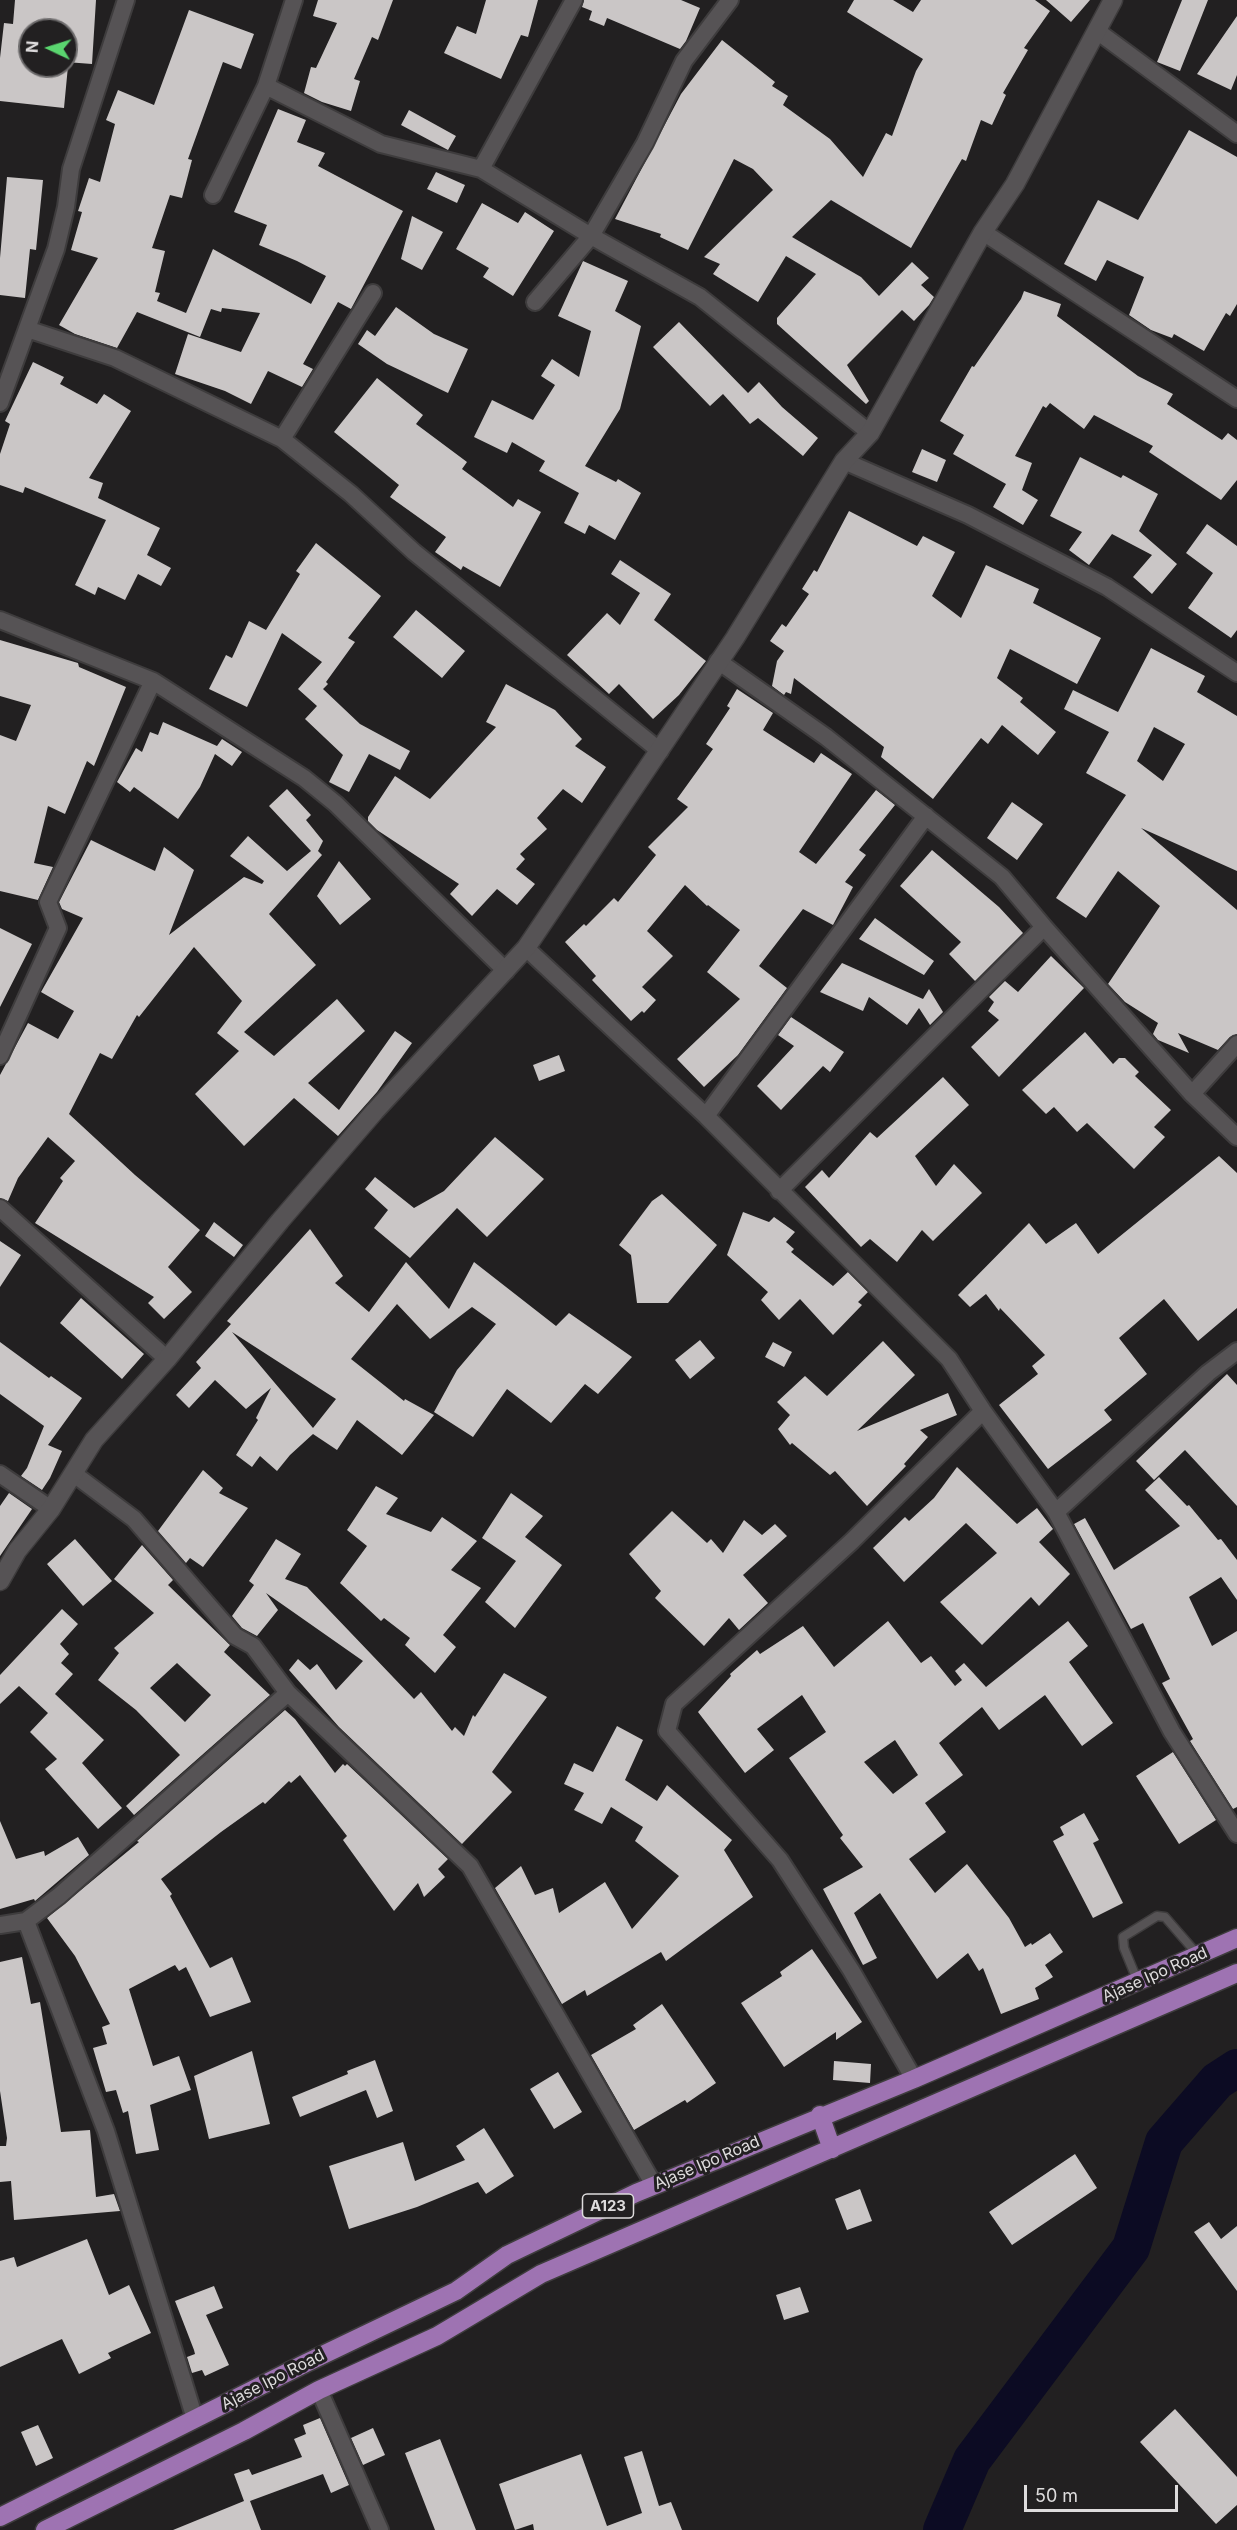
<!DOCTYPE html>
<html>
<head>
<meta charset="utf-8">
<style>
  body { margin:0 }
  #map { position:relative; width:1237px; height:2530px; overflow:hidden; background:#222021; font-family:Inter,sans-serif }
  canvas { display:block }
  .north { position:absolute; left:18px; top:18px; width:60px; height:60px; box-sizing:border-box; background:#222021; border:2px solid #6d6b6c; border-radius:50%; rotate:274deg; font-size:16px; font-weight:700; line-height:24px; text-align:center; color:#dedcdd }
  .north::after { content:''; display:block; margin:auto; width:21px; height:27px; background:#5ad56f; clip-path:polygon(50% 0,100% 100%,50% 72%,0 100%) }
  .scale { position:absolute; left:1024px; top:2485px; width:154px; height:27px; box-sizing:border-box; border:3px solid #dedcdd; border-top:0; padding-left:8px; font-size:18px; line-height:21px; white-space:nowrap; color:#dedcdd; -webkit-text-stroke:4px #222021; paint-order:stroke }
</style>
</head>
<body>
<div id="map">
<canvas width="1237" height="2530"></canvas>
<div class="north">N</div>
<div class="scale">50 m</div>
</div>
<script>
const ctx = document.querySelector('canvas').getContext('2d');
ctx.lineJoin = 'round';
function stroke(path, color, width, dash) {
  ctx.strokeStyle = color;
  ctx.lineWidth = width;
  ctx.lineCap = dash ? 'butt' : 'round';
  ctx.setLineDash(dash || []);
  ctx.stroke(path);
}
function fill(path, color) {
  ctx.fillStyle = color;
  ctx.fill(path, 'evenodd');
}
function drawText(font, color, halo, rows, align = 'center') {
  ctx.font = font + ' Inter,sans-serif';
  ctx.lineWidth = 6;
  ctx.setLineDash([]);
  ctx.textBaseline = 'middle';
  ctx.strokeStyle = halo;
  ctx.fillStyle = color;
  for (const [text, x, y, turn = 0] of rows) {
    ctx.save();
    ctx.translate(x, y);
    ctx.rotate((+turn || 0) * Math.PI / 180);
    ctx.textAlign = isNaN(turn) ? turn : align;
    if (halo) ctx.strokeText(text, 0, 0);
    ctx.fillText(text, 0, 0);
    ctx.restore();
  }
}
stroke(new Path2D(`
  M942,2530L972,2460L1131,2248L1164,2142L1217,2081L1237,2068`), '#0c0b23', 38);
fill(new Path2D(`
  M15,0H96L92,64L66,62V30H30V66H68L64,108L0,101V58L4,23L13,24Z
  M318,0H393L378,40L372,37L354,79L360,81L351,111L322,102L304,93L311,67L316,68L337,23L313,16Z
  M486,0H538L528,37L521,35L501,79L444,53L457,26L476,34Z
  M584,0H681L700,8L686,41L680,49L607,18L604,26L589,20L592,11L582,7Z
  M854,0H893L913,12L921,0H1035L1050,11L1024,48L1028,50L1003,93L1006,95L992,125L981,120L966,161L962,159L911,248L831,200L792,237L861,277L879,296L912,262L929,278L921,285L934,297L929,305L914,321L902,310L847,365L869,401L866,404L777,324V318L816,274L786,256L758,302L713,274L720,264L704,257L773,190L753,169L734,159L688,250L660,237L661,234L615,219L681,94L722,40L775,82L772,86L788,96L783,105L830,139L863,177L886,133L892,136L916,71L923,59L847,12Z
  M1046,0H1090L1071,22Z
  M1182,0H1208L1180,71L1157,62Z
  M189,10L254,34L241,69L223,62L188,159L192,160L182,198L170,195L152,248L165,251L155,292L160,293L157,301L186,313L213,249L311,304L326,276L297,261L259,245L267,225L234,212L278,109L306,120L297,142L325,153L318,166L403,211L351,309L338,302L303,364L313,369L302,387L268,371L251,404L225,391L175,374L188,334L241,352L260,313L222,308L221,312L211,309L200,337L137,312L117,348L75,334L59,325L98,258L71,250L82,212L78,211L89,178L100,182L115,124L106,120L118,90L154,105Z
  M1237,16V75L1231,90L1197,74Z
  M409,110L456,136L448,150L401,125Z
  M1189,130L1237,157V304L1230,316L1226,313L1204,351L1174,334L1172,338L1151,330L1129,315L1144,277L1107,260L1096,281L1064,264L1098,200L1138,220Z
  M436,172L465,185L457,203L427,189Z
  M7,177L43,180L36,250L30,249L25,298L0,295V258Z
  M482,203L518,223L525,212L554,231L513,296L483,277L489,268L456,249Z
  M412,216L443,232L422,270L401,259Z
  M583,261L628,281L615,311L641,326L620,409L585,466L616,482L618,479L641,493L615,540L589,525L585,534L564,523L579,493L539,471L545,461L512,442L507,453L474,437L492,400L533,420L555,385L541,376L552,359L579,377L591,331L558,316Z
  M1024,291L1061,304L1057,316L1138,376L1173,394L1167,404L1222,440L1228,433L1237,440V480L1221,500L1149,452L1153,446L1094,415L1084,429L1050,403L1046,408L1043,406L1015,456L1032,463L1022,490L1038,500L1023,525L993,507L1006,484L953,454L964,435L940,421L972,366L974,367L1021,299Z
  M396,307L434,334L468,349L448,393L387,364L358,344L367,330L375,336Z
  M679,322L748,393L759,382L782,407L818,438L803,456L758,418L750,424L723,394L710,406L653,347Z
  M33,362L64,377L60,384L97,404L104,394L131,411L89,478L103,483L98,498L160,528L147,555L171,568L161,586L138,574L125,600L98,587L95,595L75,585L106,520L25,487L23,493L0,485V454L10,424L5,421Z
  M377,378L423,415L416,424L467,462L462,469L513,507L518,499L541,512L500,587L463,566L461,570L435,552L446,537L390,497L399,485L334,432Z
  M922,449L946,460L937,482L912,472Z
  M1080,457L1121,478L1123,475L1158,494L1139,531L1177,564L1152,594L1133,577L1152,555L1112,534L1089,565L1069,550L1082,532L1050,516Z
  M849,511L917,546L923,536L955,552L932,596L961,618L986,565L1039,589L1033,603L1101,638L1077,684L1010,649L997,678L1023,698L1020,702L1056,732L1038,755L1002,725L988,744L981,738L933,799L881,757L884,747L794,678L791,694L786,692L784,695L772,686L777,661L784,651L770,641L782,624L786,627L809,594L802,589L814,570L817,572Z
  M1207,524L1237,546V630L1231,638L1188,608L1213,573L1186,553Z
  M316,543L381,596L348,638L355,642L326,682L328,684L323,689L360,724L410,751L400,770L369,754L349,792L329,782L343,755L305,719L317,706L298,689L322,662L282,633L247,707L209,689L226,655L232,658L249,621L266,630L300,574L296,571Z
  M620,560L671,594L654,620L706,661L679,695L653,719L619,684L609,694L567,655L607,613L620,625L640,593L611,574Z
  M416,610L465,651L442,678L393,637Z
  M0,640L78,663L79,667L126,687L94,766L87,761L65,814L48,806L34,863L53,867L38,900L0,891V735L16,741L31,705L0,696Z
  M1151,648L1205,676L1197,692L1237,716V871L1141,828L1237,910V1034L1230,1037L1218,1050L1178,1033L1189,1053L1158,1040L1153,1034L1158,1023L1125,1002L1108,984L1160,906L1118,871L1086,918L1056,898L1126,795L1086,773L1109,732L1064,709L1073,690L1118,712ZM1154,727L1185,744L1163,781L1137,761Z
  M506,684L555,710L582,739L575,746L606,767L582,803L563,789L537,818L547,829L520,854L525,859L516,869L535,884L517,905L497,889L472,916L450,894L459,884L377,830L368,821V817L395,776L430,799L496,727L486,722Z
  M737,689L773,713L763,730L814,763L821,753L852,774L799,852L816,864L876,790L895,805L859,850L866,855L845,882L853,887L833,925L803,909L759,966L787,988L738,1055L704,1087L677,1059L740,999L707,972L740,930L708,905L707,906L685,885L647,931L673,956L642,987L656,1000L644,1013L642,1011L631,1021L592,980L596,976L565,942L584,924L586,926L614,898L618,902L656,855L648,847L688,807L677,799L713,749L706,744L730,708L727,706Z
  M163,722L217,746L222,739L242,752L232,766L215,754L200,787L178,819L134,787L130,792L117,782L136,748L142,752L150,732L158,735Z
  M287,789L311,815L306,820L323,841L318,851L322,855L269,914L316,965L244,1032L274,1056L337,999L365,1031L308,1083L339,1110L395,1031L412,1043L377,1092L338,1136L294,1098L244,1146L195,1094L239,1051L217,1033L242,1001L194,947L139,1017L137,1015L112,1059L100,1053L69,1114L135,1175L200,1230L168,1267L192,1292L164,1319L148,1303L154,1297L35,1223L63,1181L60,1178L75,1161L48,1137L18,1178L8,1201L0,1198V1075L28,1023L58,1039L74,1011L41,992L83,918L62,909L59,902L91,840L155,871L164,847L194,870L169,935L244,877L262,884L264,881L230,856L248,836L287,871L311,851L269,806Z
  M1012,802L1043,824L1017,860L987,838Z
  M932,850L999,907L1023,933L975,981L949,954L961,942L900,886Z
  M339,861L371,899L340,925L317,896Z
  M875,918L934,961L924,975L859,939Z
  M0,928L32,944L0,1007Z
  M1051,956L1084,988L999,1077L971,1047L999,1020L988,1011L994,1002L989,997L1005,981L1018,992Z
  M842,963L923,999L929,989L943,1012L930,1025L919,1008L907,1025L869,997L863,1011L820,992Z
  M791,1017L844,1052L830,1072L823,1066L781,1110L757,1086L794,1046L778,1035Z
  M1085,1032L1113,1064L1119,1058H1125L1139,1072L1135,1076L1171,1110L1154,1127L1165,1137L1134,1169L1087,1123L1077,1132L1054,1107L1046,1114L1022,1090Z
  M559,1055L565,1071L539,1081L533,1065Z
  M943,1077L969,1105L915,1156L936,1186L954,1164L982,1193L933,1241L922,1230L897,1262L870,1239L861,1247L805,1187L822,1170L829,1178L870,1132L877,1138Z
  M495,1137L544,1179L487,1237L457,1208L410,1258L374,1228L388,1210L365,1189L375,1177L414,1208L444,1191Z
  M1219,1156L1237,1173V1308L1198,1341L1164,1299L1119,1338L1147,1374L1104,1410L1112,1420L1048,1469L999,1405L1038,1374L1032,1366L1045,1355L1000,1308L999,1311L986,1294L970,1307L958,1295L1029,1223L1046,1244L1076,1223L1098,1254Z
  M662,1194L717,1245L668,1303H637L631,1255L619,1245L652,1201Z
  M743,1212L769,1222L774,1217L795,1232L786,1242L794,1249L791,1252L833,1286L848,1272L868,1292L858,1302L862,1305L833,1335L800,1299L779,1320L761,1300L768,1292L727,1255Z
  M214,1222L243,1245L234,1257L205,1236Z
  M310,1229L343,1276L335,1283L369,1312L406,1262L449,1309L474,1262L556,1326L569,1313L632,1357L598,1394L585,1384L551,1423L507,1389L473,1437L434,1412L457,1370L496,1324L472,1307L430,1339L397,1304L351,1359L404,1401L405,1399L434,1415L402,1455L357,1420L337,1450L313,1434L290,1455L277,1471L260,1456L252,1467L236,1455L258,1420L256,1418L271,1388L246,1409L215,1380L189,1408L176,1395L201,1368L196,1362L231,1324L227,1321ZM232,1332L336,1399L313,1428L274,1382Z
  M0,1241L21,1255L0,1287Z
  M81,1298L144,1354L122,1379L60,1323Z
  M700,1340L715,1358L690,1379L675,1360Z
  M883,1341L915,1375L857,1431L948,1393L957,1415L920,1430L928,1437L904,1464L906,1466L867,1506L835,1471L830,1475L792,1443L790,1445L778,1429L790,1415L777,1402L805,1376L827,1396Z
  M0,1342L49,1378L51,1376L82,1398L48,1445L62,1451L50,1478L42,1490L21,1476L27,1468L44,1426L0,1394Z
  M773,1342L792,1352L784,1367L765,1357Z
  M1227,1374L1237,1385V1506L1185,1450L1154,1480L1136,1461Z
  M957,1467L1017,1524L1037,1508L1053,1529L1039,1542L1070,1574L1039,1606L1031,1597L982,1645L940,1602L997,1553L966,1523L904,1582L873,1548L905,1517L909,1521L934,1498Z
  M203,1470L223,1488L219,1493L248,1508L203,1567L190,1558L186,1563L158,1531Z
  M1159,1477L1187,1506L1189,1505L1218,1540L1221,1539L1237,1560V1600L1221,1577L1189,1597L1212,1646L1237,1631V1807L1233,1809L1190,1741L1193,1739L1162,1683L1170,1679L1143,1623L1131,1629L1074,1524L1085,1518L1114,1570L1180,1526L1145,1490Z
  M376,1486L398,1498L386,1514L431,1532L442,1517L477,1541L451,1570L481,1588L443,1635L456,1647L435,1673L405,1645L410,1638L384,1618L381,1621L340,1583L367,1546L347,1530Z
  M9,1493L32,1509L0,1556V1506Z
  M511,1493L543,1516L525,1537L562,1565L515,1628L485,1602L516,1561L482,1538Z
  M672,1511L707,1543L711,1539L723,1553L744,1520L762,1535L775,1524L787,1536L743,1575L768,1603L739,1630L729,1618L704,1646L655,1598L661,1591L629,1554Z
  M75,1539L112,1581L83,1606L47,1564Z
  M276,1539L301,1554L285,1579L307,1587L414,1699L421,1692L452,1731L455,1727L464,1736L473,1715L475,1717L504,1673L547,1697L492,1772L512,1792L462,1844L339,1727L289,1670L298,1659L310,1670L317,1664L336,1690L363,1661L266,1593L278,1610L257,1636L242,1628L232,1616L254,1585L249,1581Z
  M142,1545L173,1580L168,1585L230,1645L224,1652L270,1695L134,1815L126,1806L180,1755L136,1710L98,1680L119,1653L114,1648L154,1613L114,1579ZM177,1663L211,1695L185,1722L150,1688Z
  M62,1609L78,1624L60,1644L69,1654L61,1663L73,1674L55,1694L104,1740L82,1763L122,1808L98,1829L45,1769L57,1759L30,1732L48,1713L19,1686L0,1704V1675Z
  M888,1621L921,1663L931,1656L955,1686L962,1680L955,1671L964,1663L986,1687L1068,1621L1088,1646L1069,1662L1113,1723L1082,1746L1045,1695L999,1730L982,1707L939,1743L963,1775L925,1803L946,1832L909,1859L935,1893L967,1864L1009,1918L1025,1947L1031,1943L1032,1945L1050,1933L1063,1952L1045,1965L1053,1977L1035,1988L1039,1999L1001,2014L983,1968L979,1971L968,1953L937,1979L880,1893L854,1913L877,1958L863,1965L823,1889L863,1867L840,1838L843,1835L789,1758L826,1732L802,1695L757,1729L774,1750L745,1773L698,1712L731,1676L730,1674L757,1650L760,1654L803,1626L834,1667ZM895,1740L918,1775L893,1794L864,1762Z
  M285,1710L295,1719L335,1773L343,1764L345,1766L347,1764L448,1859L438,1869L445,1877L424,1897L418,1883L394,1911L343,1840L347,1836L300,1775L291,1783L289,1781L265,1804L263,1802L221,1832L161,1879L172,1894L170,1896L210,1968L232,1957L251,2002L210,2017L186,1967L179,1971L175,1965L129,1989L153,2066L179,2056L191,2090L150,2105L159,2150L136,2154L128,2111L123,2113L116,2090L106,2092L93,2048L107,2044L102,2027L110,2024L75,1956L47,1918L139,1842L137,1841Z
  M617,1726L643,1740L625,1780L657,1801L667,1785L732,1840L724,1850L753,1897L666,1961L661,1952L587,1996L585,1990L562,2004L495,1888L521,1866L535,1895L553,1888L559,1913L605,1882L632,1929L679,1876L635,1841L643,1827L611,1807L602,1824L574,1810L584,1793L564,1784L574,1763L593,1772Z
  M1173,1752L1216,1820L1179,1844L1136,1776Z
  M1084,1813L1099,1840L1093,1843L1123,1903L1093,1918L1053,1841L1064,1835L1060,1827Z
  M0,1821L16,1859L44,1851L45,1856L78,1837L89,1855L35,1901L34,1899L0,1909Z
  M812,1949L862,2022L836,2040V2032L784,2067L741,2003L782,1976L780,1972Z
  M22,1957L31,2004L40,2002L61,2132L90,2130L96,2197L114,2194L120,2211L14,2220L11,2181L0,2182V2146H6L7,2138L0,2091V1962Z
  M662,2004L716,2083L687,2103L685,2100L634,2130L591,2055L636,2029L633,2025Z
  M252,2051L270,2124L209,2139L194,2076Z
  M375,2060L393,2111L377,2118L366,2090L300,2117L292,2097L348,2074L347,2071Z
  M834,2061L871,2064L870,2083L833,2080Z
  M558,2072L582,2112L554,2129L530,2089Z
  M484,2128L514,2176L486,2194L478,2182L417,2207L349,2229L329,2166L403,2142L415,2181L465,2160L456,2146Z
  M1075,2154L1097,2188L1012,2245L989,2212Z
  M860,2189L872,2221L847,2230L835,2199Z
  M1209,2222L1221,2239L1237,2226V2291L1194,2232Z
  M87,2239L109,2295L129,2285L151,2333L108,2353L111,2358L79,2374L62,2339L0,2367V2261L14,2257L17,2267Z
  M214,2286L223,2308L206,2315L229,2365L205,2376L202,2370L192,2373L187,2357L195,2354L194,2350L175,2301Z
  M800,2287L809,2312L784,2320L776,2295Z
  M1175,2409L1237,2477V2505L1216,2524L1140,2442Z
  M320,2418L349,2485L331,2493L323,2474L250,2501L261,2530H173L244,2501L234,2474L249,2469L252,2475L302,2457L294,2439L306,2434L303,2425Z
  M38,2425L53,2458L36,2466L21,2432Z
  M373,2428L385,2455L363,2465L351,2438Z
  M440,2439L476,2530H435L405,2453Z
  M642,2451L659,2506L671,2502L682,2530H534L533,2524L515,2530L499,2484L581,2454L607,2526L642,2513L624,2457Z`), '#cac6c6');
const service = new Path2D(`
  M1138,1982L1124,1948L1123,1937L1157,1916L1165,1917L1198,1955`);
const minor = new Path2D(`
  M1097,31L1237,134
  M266,86L381,144L481,169L591,236L700,297L870,433
  M481,169L574,0
  M213,195L266,86L294,0
  M983,232L1237,399
  M535,302L591,236L645,143L684,61L730,0
  M27,329L115,358L282,439L351,494L414,552L660,751
  M0,403L56,249L66,207L71,169L126,0
  M282,439L373,293
  M844,461L968,515L1107,587L1237,673
  M0,620L153,681L304,778L336,804L506,971
  M718,661L826,737L1002,877L1044,927L1192,1094L1237,1137
  M526,948L706,1116L949,1359L983,1411L1056,1512L1172,1732L1237,1834
  M0,1056L58,928L48,902L153,681
  M1192,1094L1237,1044
  M706,1116L926,816
  M779,1191L1044,927
  M0,1208L167,1359
  M0,1474L51,1509
  M74,1474L134,1519L235,1636L253,1646L288,1693L470,1866L654,2185
  M1056,1512L1208,1373L1237,1351
  M26,1921L106,2131L195,2419
  M0,1925L26,1921L59,1896L288,1693
  M914,2079L851,1970L780,1860L667,1731L674,1704L852,1541L983,1411
  M319,2390L380,2530`);
const tertiary = new Path2D(`
  M0,1581L17,1551L51,1509L94,1440L167,1359L280,1221L375,1111L526,948L735,638L844,461L870,433L983,232L1015,184L1113,0`);
const trunk = new Path2D(`
  M820,2115L832,2149
  M0,2517L306,2363L456,2291L507,2255L636,2193L914,2079L1237,1938
  M45,2530L244,2431L319,2390L437,2336L541,2274L1237,1973`);
stroke(service, '#3e3c3d', 11);
stroke(minor, '#3e3c3d', 20);
stroke(tertiary, '#3e3c3d', 21);
stroke(trunk, '#3e3c3d', 21);
stroke(service, '#565355', 8);
stroke(minor, '#565355', 16);
stroke(tertiary, '#565355', 18);
stroke(trunk, '#9e73b2', 18);
for (const [x, y, w] of [
  [608,2206,51]
]) {
  const box = new Path2D();
  box.roundRect(x - w / 2, y - 12, w, 24, 4.5);
  ctx.fillStyle = '#222021';
  ctx.fill(box);
  stroke(box, '#dedcdd', 1.5);
}
drawText('bold 15px', '#dedcdd', null, [
  ["A123",608,2206]
]);
drawText('16px', '#dedcdd', '#222021', [
  ["Ajase Ipo Road",1155,1975,-24],
  ["Ajase Ipo Road",707,2163,-23],
  ["Ajase Ipo Road",273,2380,-27]
]);
</script>
</body>
</html>
